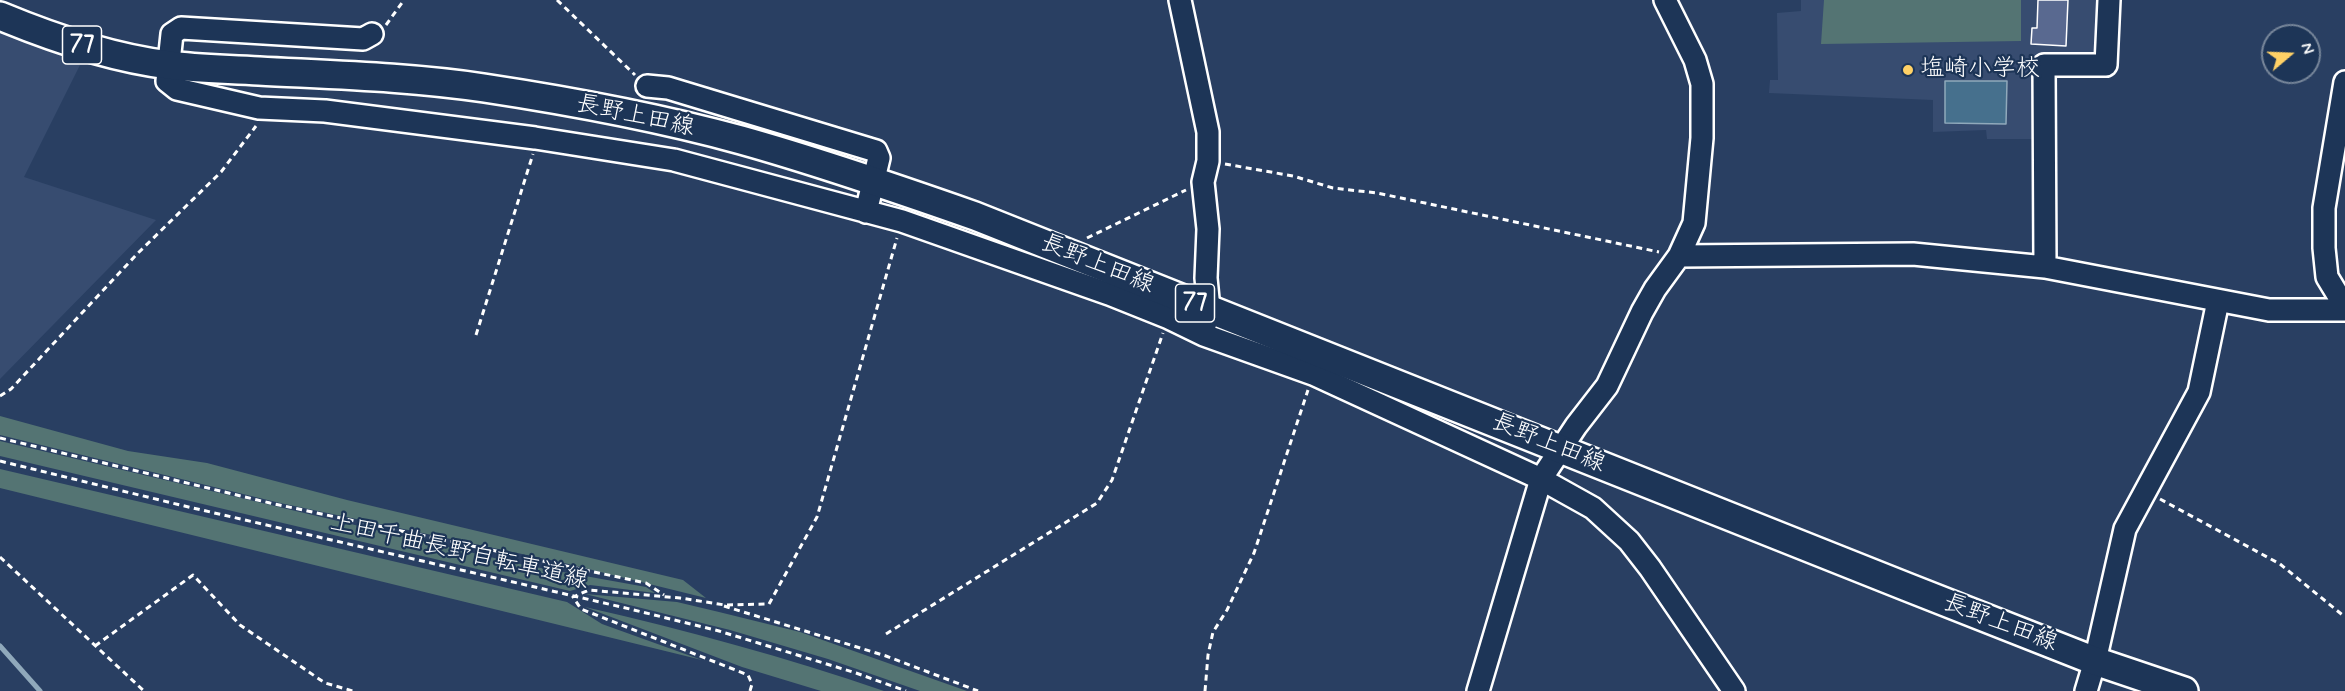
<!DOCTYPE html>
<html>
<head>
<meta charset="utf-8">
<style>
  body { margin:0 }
  #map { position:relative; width:2345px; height:691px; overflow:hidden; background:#293f62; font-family:Mynerve,sans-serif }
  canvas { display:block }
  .north { position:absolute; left:2261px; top:24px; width:60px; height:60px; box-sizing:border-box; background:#1d3557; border:2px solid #77869a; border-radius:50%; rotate:71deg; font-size:16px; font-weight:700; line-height:24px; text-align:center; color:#fff }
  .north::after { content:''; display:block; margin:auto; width:21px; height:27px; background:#ffd166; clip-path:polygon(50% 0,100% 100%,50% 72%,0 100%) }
</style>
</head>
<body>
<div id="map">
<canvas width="2345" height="691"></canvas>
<div class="north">N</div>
</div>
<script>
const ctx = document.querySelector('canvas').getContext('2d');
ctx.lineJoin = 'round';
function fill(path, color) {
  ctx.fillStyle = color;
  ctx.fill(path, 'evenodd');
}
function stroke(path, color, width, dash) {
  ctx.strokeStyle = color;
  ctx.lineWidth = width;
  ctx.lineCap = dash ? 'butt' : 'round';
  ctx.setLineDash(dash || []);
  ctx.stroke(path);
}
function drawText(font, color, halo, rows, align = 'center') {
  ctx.font = font + ' Mynerve,"Klee One",sans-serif';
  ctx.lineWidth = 4.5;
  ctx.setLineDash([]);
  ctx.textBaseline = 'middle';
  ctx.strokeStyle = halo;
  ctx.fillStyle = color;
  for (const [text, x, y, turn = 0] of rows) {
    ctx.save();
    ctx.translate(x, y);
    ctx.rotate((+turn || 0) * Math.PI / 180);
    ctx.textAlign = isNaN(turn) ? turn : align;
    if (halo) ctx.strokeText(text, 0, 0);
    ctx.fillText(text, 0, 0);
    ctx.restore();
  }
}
fill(new Path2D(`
  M1801,0H2103L2102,59L2039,60V139H1987L1986,130L1933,132V100L1769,93L1770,80H1778L1777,13L1801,11Z
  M0,28L80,65L24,177L156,220L0,379Z`), '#374c70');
fill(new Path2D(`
  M1824,0H2021V41L1821,44Z
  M0,416L128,451L207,463L347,500L683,580L706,598L560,562L280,503L0,435Z
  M0,441L524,565L646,587L655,593L590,585L570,591L0,456Z
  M0,469L567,602L602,624L702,660L0,488Z
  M585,594L677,602L719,612L800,632L967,691H920L828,659L730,630Z
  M585,607C686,630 785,657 884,691H821L742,667Z`), '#547473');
const water = new Path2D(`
  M1945,81H2007L2006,124L1945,123Z`);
fill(water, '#46708d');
stroke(water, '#90a9bb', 1.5);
stroke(new Path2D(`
  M0,646L40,691`), '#90a9bb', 5);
const building = new Path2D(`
  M2038,0H2068L2066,46L2031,44L2032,28H2037Z`);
fill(building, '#596990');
stroke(building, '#fff', 1.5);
const minor = new Path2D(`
  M1180,0L1208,132V161L1203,182L1208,229L1206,278L1209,309L1206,323
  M372,34L363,39L181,28L172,34L167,81L177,89L259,108L325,111L535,138L674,160L902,221L1109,294L1169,318L1204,335L1313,374L1541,479L1593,508L1629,541L1650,568L1734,691
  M647,86L668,88L876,151L879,158L866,212
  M1679,256L1913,254L2045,267L2269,310H2345
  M2045,267L2044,65H2106L2109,0
  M2341,309V300L2327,277L2324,248V208L2345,82
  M1478,691L1541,479L1576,426L1607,386L1642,312L1655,289L1679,256L1694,223L1702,138V84L1695,60L1665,0
  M2086,691L2095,661L2125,529L2199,392L2218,301`);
const major = new Path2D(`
  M0,16C53,38 111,58 169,65C198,69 229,69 259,71C334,75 410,77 484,88C570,101 657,117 741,140C820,162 898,189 975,216L1907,587L2095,661L2184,691`);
stroke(minor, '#fff', 26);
stroke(major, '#fff', 32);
stroke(new Path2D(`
  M557,0L635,75
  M386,25L404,0
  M1225,164L1293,176L1333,188L1377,193L1659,252
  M1087,238L1186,190
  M476,335L533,154
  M0,396L11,389L137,254L221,172L256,126
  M0,438L270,503L646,583L664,595
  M0,461L180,505L630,609L719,631L856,673L906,691
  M2160,499L2280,564L2345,617
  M0,557L144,691
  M724,606L886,656L978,691
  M886,634L1097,503L1112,480L1163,333
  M95,646L193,575L240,625L325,683L353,691
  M750,691L752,684L748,675L581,609L573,597L589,590L680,598L725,605L769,604L817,517L897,238
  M1205,691L1208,655L1213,632L1227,610L1254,553L1308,390`), '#fff', 3, [6, 4.5]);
stroke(minor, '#1d3557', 21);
stroke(major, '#1d3557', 27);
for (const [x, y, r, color] of [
  [1908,70,6,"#ffd166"]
]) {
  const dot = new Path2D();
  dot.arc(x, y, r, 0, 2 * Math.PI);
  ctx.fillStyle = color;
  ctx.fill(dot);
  stroke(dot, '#1d3557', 2);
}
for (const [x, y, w] of [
  [82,45,39],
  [1195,303,39]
]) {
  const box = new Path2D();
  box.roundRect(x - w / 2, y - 19, w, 38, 4.5);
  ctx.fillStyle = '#1d3557';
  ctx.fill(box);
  stroke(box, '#fff', 1.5);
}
drawText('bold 22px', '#fff', null, [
  ["77",82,45],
  ["77",1195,303]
]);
drawText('24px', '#fff', '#1d3557', [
  ["塩崎小学校",1920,70]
], 'left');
drawText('24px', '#fff', '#1d3557', [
  ["長野上田線",635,117,12],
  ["長野上田線",1097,265,22],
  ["長野上田線",1548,444,22],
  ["上田千曲長野自転車道線",459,553,13],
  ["長野上田線",2000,624,21]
]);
</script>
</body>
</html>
